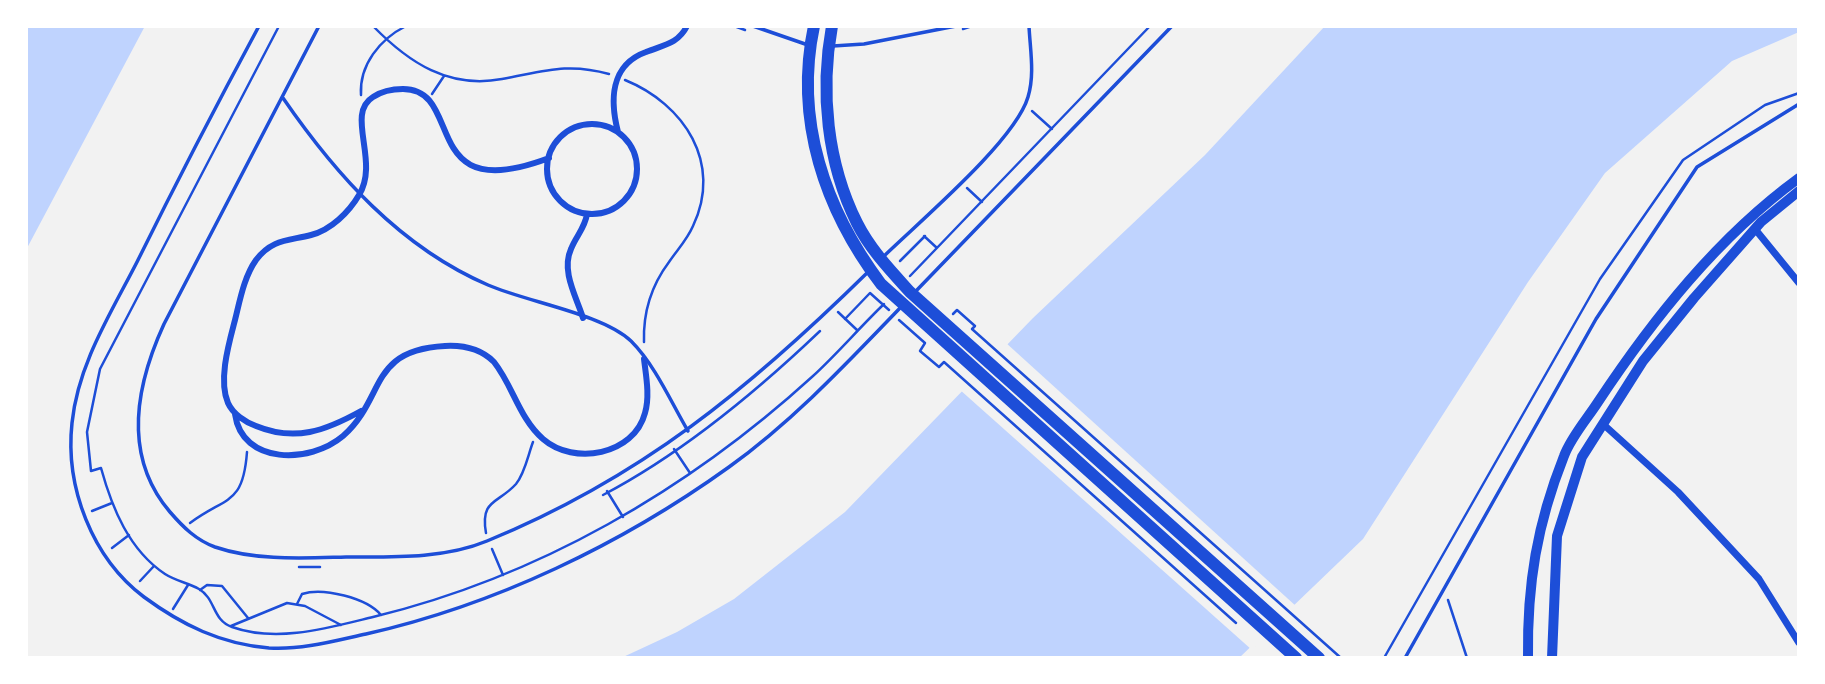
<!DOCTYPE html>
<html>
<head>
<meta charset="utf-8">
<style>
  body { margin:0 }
  #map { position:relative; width:1825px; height:684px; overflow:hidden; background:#f2f2f2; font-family:"DM Sans",sans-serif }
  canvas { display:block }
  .frame { position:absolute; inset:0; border:28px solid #fff; pointer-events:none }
</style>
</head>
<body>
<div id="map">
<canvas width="1825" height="684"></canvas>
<div class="frame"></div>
</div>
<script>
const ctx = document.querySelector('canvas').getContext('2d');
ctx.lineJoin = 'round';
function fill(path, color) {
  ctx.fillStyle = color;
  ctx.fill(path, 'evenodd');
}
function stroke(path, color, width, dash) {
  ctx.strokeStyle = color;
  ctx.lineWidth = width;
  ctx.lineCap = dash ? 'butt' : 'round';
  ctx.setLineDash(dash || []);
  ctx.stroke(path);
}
fill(new Path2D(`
  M26,26H145L26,250Z
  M1325,26H1799V32L1732,61L1605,173L1528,282L1363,539L1239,658H621L677,632L734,599L845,512L1033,318L1205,155Z`), '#bfd3fe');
fill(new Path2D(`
  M1005,342L1297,607L1252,650L959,389Z`), '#f2f2f2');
stroke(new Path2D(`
  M279,26L100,369L87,432L91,471L101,468C112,508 129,550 165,574C176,581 188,583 199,589C216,599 212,620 232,627C277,643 328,628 373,617C538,577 688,490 813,376C838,353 860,327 884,304
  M373,26C409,63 449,89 502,79C542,72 567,62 609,74
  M734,26L745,30
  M963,29L972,26
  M625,80C684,104 723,163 693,226C687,240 677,250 669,262C651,286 643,313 644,342
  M432,94L444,76
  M361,95C359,65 380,39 406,26
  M1032,111L1052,129
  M967,188L982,202
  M924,236L937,248
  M900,261L925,236
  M910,276L1150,26
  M838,312L857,330
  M953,314L957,310L975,326L972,329L1341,658
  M845,319L870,293L889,310
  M899,320L925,343L920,351L939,367L944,362L1236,623
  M674,449L690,473
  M607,491L623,517
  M603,495C683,453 755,393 820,331
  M92,511L112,503
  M190,523C226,496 243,506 247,452
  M486,533C480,499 498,504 516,484C525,473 528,455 533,442
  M112,548L129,535
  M492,549L503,575
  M299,567H320
  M140,581L154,566
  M200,590L207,585L222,586L248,618
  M1448,600L1467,658
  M297,604L302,594C323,587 367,598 381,615
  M173,609L188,585
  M231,626L287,603L305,606L341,625
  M1384,658L1600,279L1683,160L1765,105L1799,93`), '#1d4ed8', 2.5);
stroke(new Path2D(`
  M259,26C217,104 176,183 137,262C111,313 78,364 72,423C65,487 92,558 144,597C182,625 221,644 269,648C302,650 334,641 366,634C495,605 622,544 729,467C793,421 847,363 901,307
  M319,26L164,324C136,385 122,456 170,512C183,527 196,540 215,547C256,561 304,558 346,557C392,557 444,559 487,541C641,478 750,388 868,272
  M753,26L808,45
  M833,46L864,44L956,26
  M283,98C336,175 400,247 488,285C527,302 603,314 631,341C655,365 671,402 688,431
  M883,257C920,221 1015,141 1028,97C1035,74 1030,49 1029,26
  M916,291L1172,26
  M1405,658L1596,319L1697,167L1799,104`), '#1d4ed8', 3.5);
stroke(new Path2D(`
  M547 169a45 45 0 1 1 90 0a45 45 0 1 1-90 0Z
  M618,132C610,101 610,65 646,52C663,45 678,44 687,26
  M583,318C576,296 561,271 571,249C576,236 585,228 587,214
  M361,411C325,431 295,442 256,426C245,422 233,414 228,403C218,380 229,343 235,320C240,300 244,277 256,260C272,239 288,241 311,235C331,230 349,212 359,195C380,161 345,114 373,97C382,91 393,89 403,89C466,89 417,208 549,158
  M235,414C242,465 310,464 343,436C386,398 368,350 445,346C463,345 481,349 494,362C513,386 519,418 543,439C574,466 634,455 645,413C650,396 646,376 644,359`), '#1d4ed8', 6);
stroke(new Path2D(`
  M1755,229L1799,283
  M1603,424L1678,492L1759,579L1799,643`), '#1d4ed8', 7);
stroke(new Path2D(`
  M1528,658C1527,584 1537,524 1564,456C1571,437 1587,419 1598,402C1653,319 1718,237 1799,178
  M1552,658L1557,536L1582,457L1643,361L1694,298L1761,222L1799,191`), '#1d4ed8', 10);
stroke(new Path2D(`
  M814,26C794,120 825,210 881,284L1296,658
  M832,26C820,91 827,163 857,223C870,249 890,270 910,292L1319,658`), '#1d4ed8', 12);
</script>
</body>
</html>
